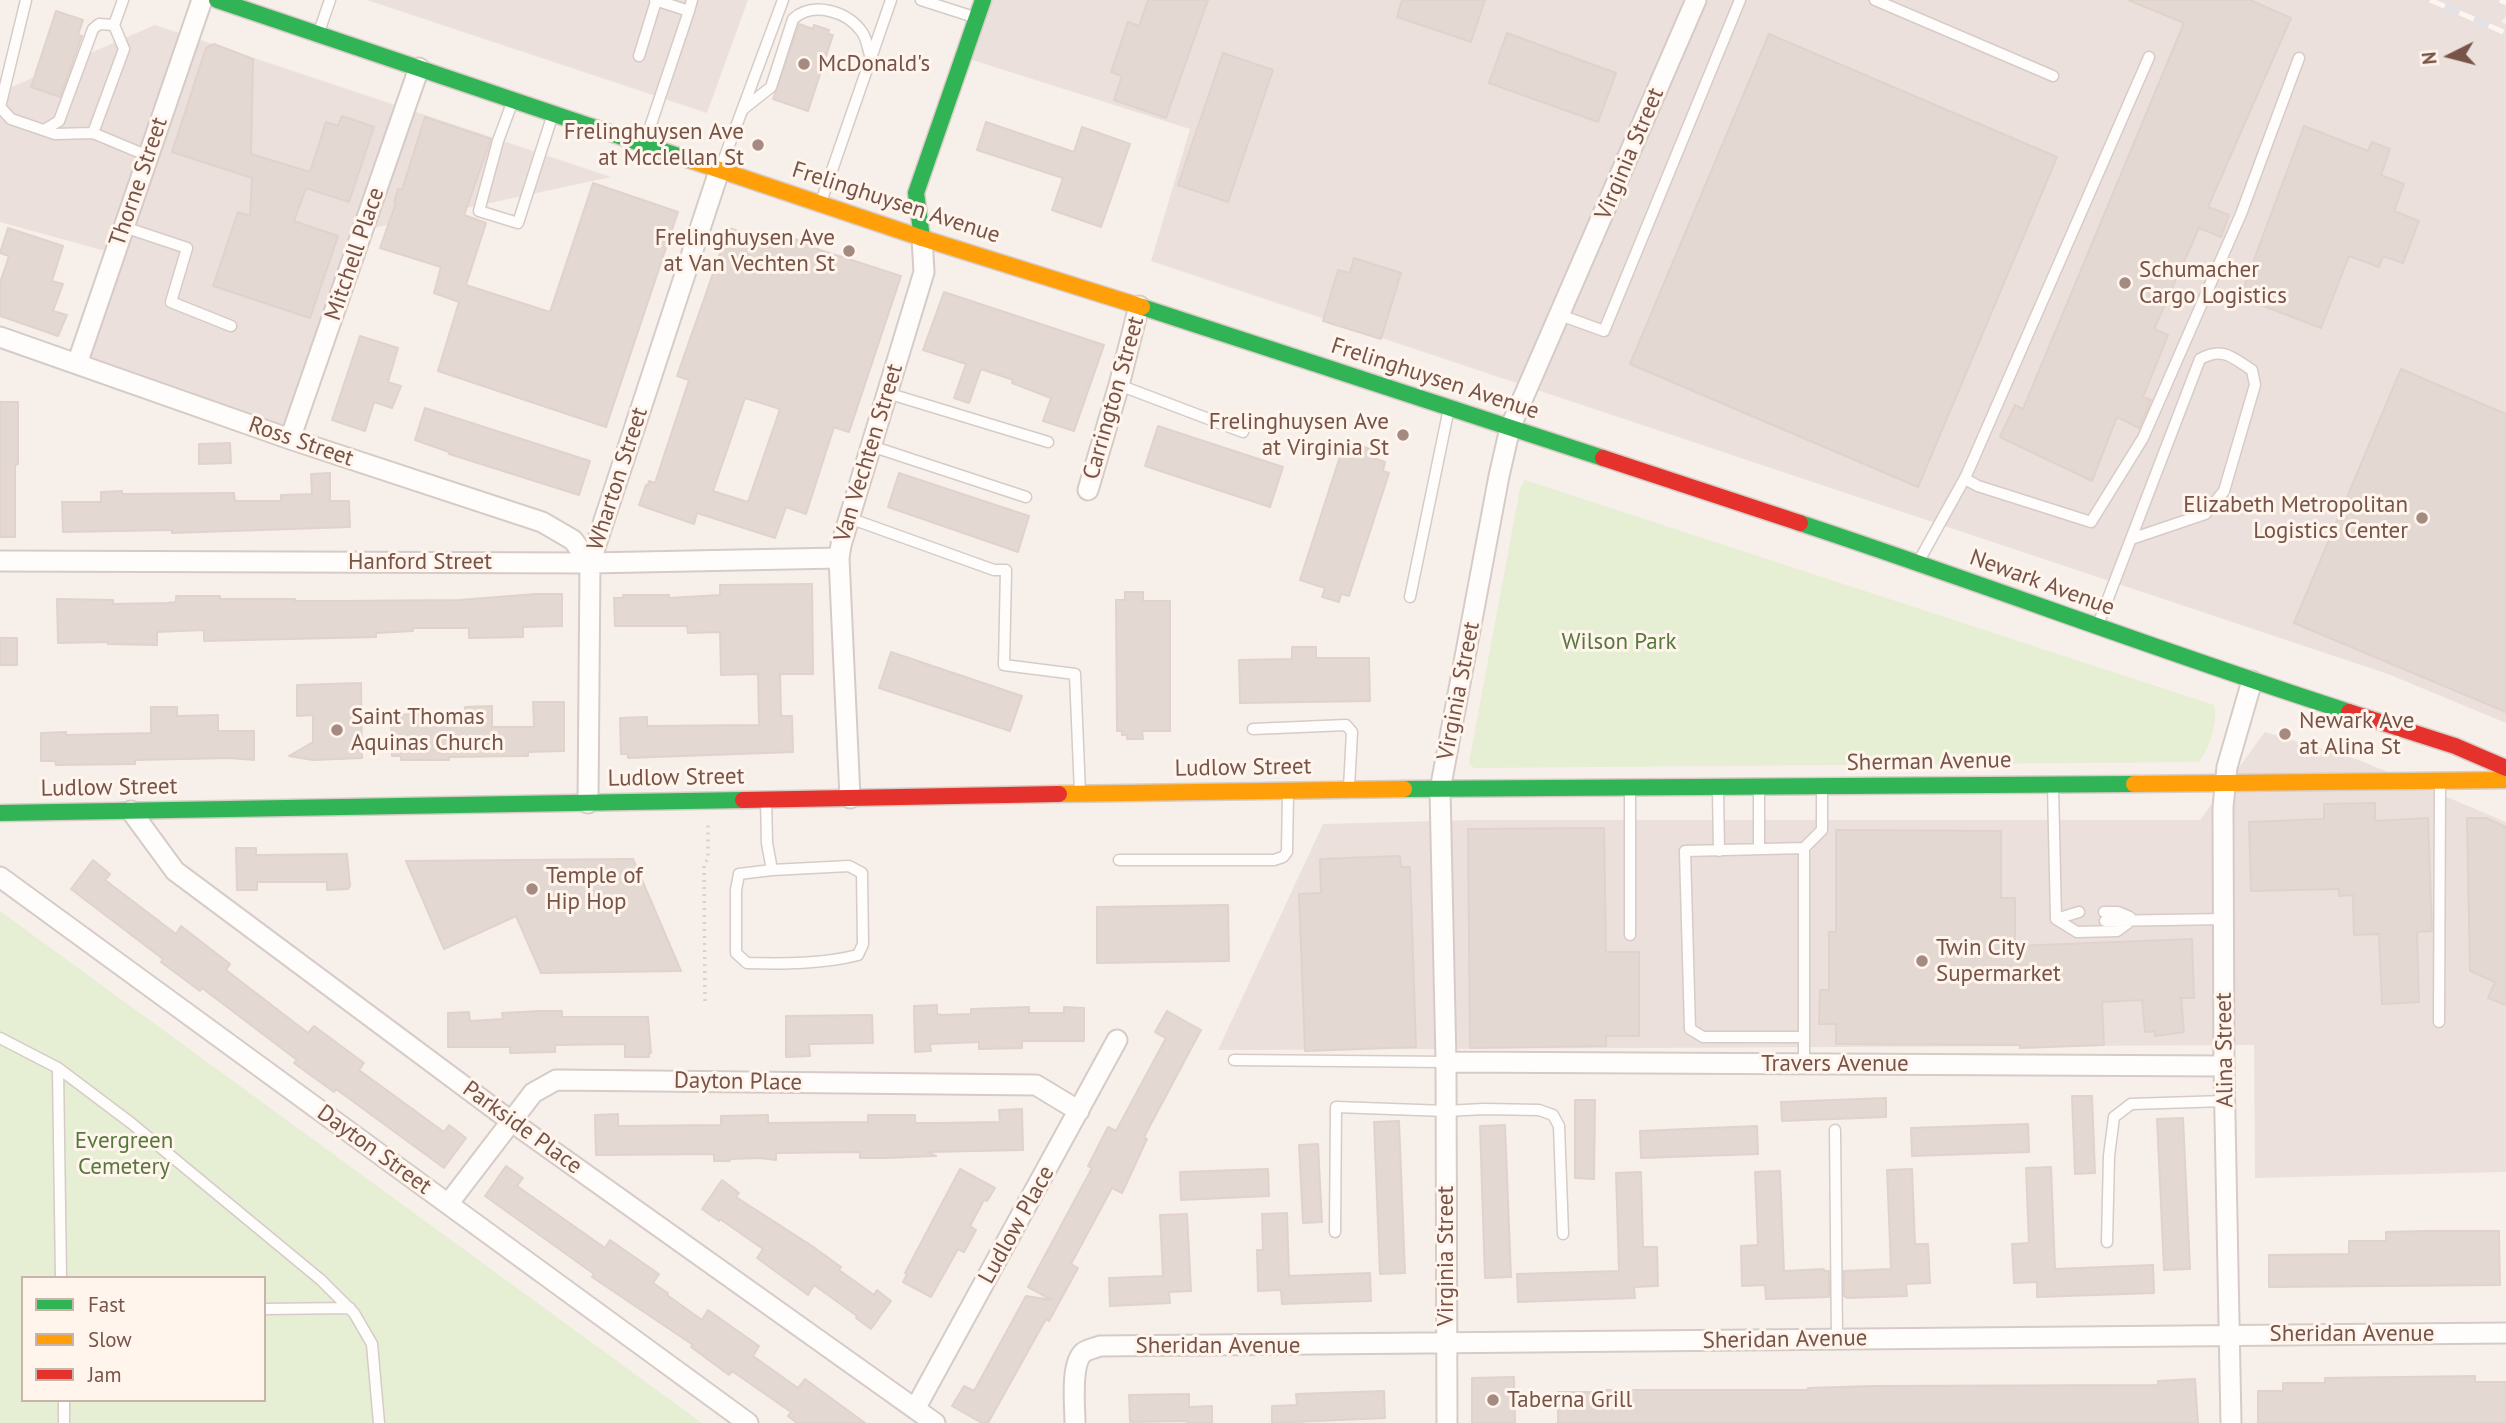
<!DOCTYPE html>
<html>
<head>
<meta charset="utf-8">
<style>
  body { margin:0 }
  #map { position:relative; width:2506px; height:1423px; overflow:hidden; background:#f7f0ea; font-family:"PT Sans",sans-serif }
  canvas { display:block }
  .legend { position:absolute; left:21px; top:1276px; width:245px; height:126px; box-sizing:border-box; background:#fff5ec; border:2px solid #c9b4aa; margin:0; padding:9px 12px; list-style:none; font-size:21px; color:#775348 }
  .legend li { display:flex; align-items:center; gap:14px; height:35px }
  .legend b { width:35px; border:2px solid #c9b4aa }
  .north { position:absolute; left:2415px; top:21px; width:70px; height:70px; -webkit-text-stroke:5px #fff5ec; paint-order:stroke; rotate:264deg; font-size:19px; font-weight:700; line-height:28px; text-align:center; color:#775348 }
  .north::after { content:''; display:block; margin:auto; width:24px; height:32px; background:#775348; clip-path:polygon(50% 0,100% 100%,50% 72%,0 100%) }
</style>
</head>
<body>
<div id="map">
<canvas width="2506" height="1423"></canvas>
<ul class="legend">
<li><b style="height:9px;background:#30b455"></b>Fast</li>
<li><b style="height:9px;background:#ff9f0a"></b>Slow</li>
<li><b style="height:9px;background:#e5322d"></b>Jam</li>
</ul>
<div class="north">N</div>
</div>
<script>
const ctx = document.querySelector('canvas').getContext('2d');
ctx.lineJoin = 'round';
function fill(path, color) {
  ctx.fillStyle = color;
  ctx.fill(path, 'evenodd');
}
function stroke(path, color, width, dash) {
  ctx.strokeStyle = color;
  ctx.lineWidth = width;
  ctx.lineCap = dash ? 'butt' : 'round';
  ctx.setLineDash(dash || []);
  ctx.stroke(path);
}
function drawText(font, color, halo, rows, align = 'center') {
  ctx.font = font + ' "PT Sans",sans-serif';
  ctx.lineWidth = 6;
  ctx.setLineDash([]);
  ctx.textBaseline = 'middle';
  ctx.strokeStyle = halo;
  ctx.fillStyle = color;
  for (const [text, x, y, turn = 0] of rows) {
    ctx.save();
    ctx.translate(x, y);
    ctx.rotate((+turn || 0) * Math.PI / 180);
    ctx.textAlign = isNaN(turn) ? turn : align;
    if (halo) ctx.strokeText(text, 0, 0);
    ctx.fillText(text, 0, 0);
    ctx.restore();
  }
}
fill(new Path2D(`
  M367,0H748L707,113Z
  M980,0H2506V16L2501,22L2506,24V723L2388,674L1151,261L1190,129L963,57Z
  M155,25L611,177L364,230L295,444L82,363L120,255L0,222V92Z
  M2265,732L2359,760L2506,822V1172L2255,1178L2254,1045L1218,1050L1323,824L1474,820H2200Z`), '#ebe0db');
fill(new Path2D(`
  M1525,480L2214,705C2219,722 2209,748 2199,762L1474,768L1469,763L1520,488Z
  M0,911L702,1423H0ZM23,1278H264V1400H23Z`), '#e6eed4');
const building = new Path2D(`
  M1148,0H1208L1166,118L1114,100L1122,76L1111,72L1128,22L1139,26Z
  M1402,0H1485L1471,42L1397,17Z
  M2128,0H2250L2291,18L2208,207L2229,215L2221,237L2199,228L2154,329L2168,335L2143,397L2151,400L2139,428L2117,417L2092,481L2000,437L2015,405L2023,409L2184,23Z
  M56,11L83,20L78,35L82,36L60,97L31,87Z
  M799,24L813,29L814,25L829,30L828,34L833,35L808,111L773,99Z
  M1507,33L1616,73L1598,122L1489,83Z
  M1769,34L2057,157L1918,487L1630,364Z
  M214,44L253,59L251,154L310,172L326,122L338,126L342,116L374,127L349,202L306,188L294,221L338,236L310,318L213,286L238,212L250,216L252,178L172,152L206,48Z
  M1223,53L1273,70L1228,202L1178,185Z
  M425,117L491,139L464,215L486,223L466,285L550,312L593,183L678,212L606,427L438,371L459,302L434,293L441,267L380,248L396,203L394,202L398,189L402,190Z
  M986,122L1074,152L1082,127L1130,144L1101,227L1052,210L1063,178L977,150Z
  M2304,126L2368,151L2372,142L2390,149L2381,175L2404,184L2394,211L2419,221L2403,263L2383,256L2379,267L2349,256L2321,328L2240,297Z
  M8,228L63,246L52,281L63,284L53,311L67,315L58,336L0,316V283L9,256L0,253Z
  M729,228L777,244L780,234L815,246L814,248L901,276L849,432L834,427L806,514L786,507L775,538L697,513L694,524L639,505L646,485L648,486L649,481L655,483L689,380L677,376ZM745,398L780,409L748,502L713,491Z
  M1354,258L1401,273L1381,339L1323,321L1338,270L1350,273Z
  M944,292L1104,345L1074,431L1043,421L1051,398L1012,383L1013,380L981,369L969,403L954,398L966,364L923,350Z
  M360,336L398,348L388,382L401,386L392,408L374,402L365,431L332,420Z
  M2401,369L2506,414V712L2294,623Z
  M0,402H18V464L15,465V537H0Z
  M425,408L590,461L579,495L449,454V452L415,440Z
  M1158,426L1283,467L1270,507L1145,466Z
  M1345,441L1373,450L1371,457L1385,462L1383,471L1389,473L1349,596L1341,594L1339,602L1322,597L1325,588L1300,580Z
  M230,443L231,463L199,464V444Z
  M330,473V501H349L350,527L172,533V530L63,532L62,502H101V492L122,491V494L234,493L235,501H281V495L312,494L311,474Z
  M899,473L1029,516L1018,552L888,507Z
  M812,584L813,674H780L781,716H792L793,752L628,758V754H621L620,718L647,717V726L759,725L758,674L721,675L720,632L688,633L687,626H615L614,598H623V595H669V598L720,595V585Z
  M1125,592H1143V601H1170V731H1142L1143,739H1127V735H1122V731H1117L1116,600H1125Z
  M536,594H562V626L523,627V637L469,638V628H413V631L376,633V637L204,641V630L157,632V645L108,644V642L58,643L57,599L113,600V604L167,603L176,602V596H220V599H295V601H340L459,600Z
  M0,638H17V665H0Z
  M1292,647H1316V658H1369L1370,701L1240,703L1239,660L1292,659Z
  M891,652L1022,696L1010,731L879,688Z
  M361,683L362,758L313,760L289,756L313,742V715L297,716V685Z
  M533,702H564V751L528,752V756H520L449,757V760H401V756H392L391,715L419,714V719L465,718V707L492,706V727H534Z
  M151,707H177V716L218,715V731H254V760L229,758L135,760V764L56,765L55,761H41V733L66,732V735L151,733Z
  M2375,803V821L2428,818L2432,931L2417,932L2419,1002L2382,1004L2379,934L2354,935L2353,895L2339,896V889L2251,891L2249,822L2324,819V804Z
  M2467,818H2486L2506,827V1005L2488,998L2495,982L2470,971Z
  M1604,828L1606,952H1639V1036H1606V1046L1470,1048L1468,829Z
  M1836,830L2001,831V898H2015V946L2192,939L2194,998H2181L2184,1032L2155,1036V1031L2145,1032L2142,1000L2102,1002L2104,1045L2020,1048V1045L1836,1044V1024H1819L1820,990H1829V932H1836Z
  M236,848H256V855L347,854L350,886L348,889L327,890V882H257V890H237Z
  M1400,856L1401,867H1410L1416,1047L1305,1051L1299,894L1321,893L1320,859Z
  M633,859L681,971L541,973L516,916L444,949L406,861Z
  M93,860L110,874L105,880L176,934L181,926L230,964L226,970L308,1033L314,1026L364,1063L359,1070L444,1132L449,1125L466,1138L444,1168L336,1089L334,1092L309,1074L294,1063L297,1060L202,988L200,991L161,962L163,959L71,889Z
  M1228,905L1229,961L1097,963V907Z
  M937,1005V1014L942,1015L971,1014V1009L1029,1007V1013H1064V1007L1084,1008V1041H1022V1048L979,1049V1042L930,1044L931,1051L915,1052L914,1006Z
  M541,1011H562V1017H648L651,1053H649V1057H625V1044L555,1045V1052L510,1053V1047H448V1013L469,1012L470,1021L503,1019L502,1013Z
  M1167,1011L1201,1030L1144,1137L1147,1139L1122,1193L1112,1188L1071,1264L1078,1268L1049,1321L1046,1319L988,1423H982L952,1406L964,1386L974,1391L1026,1296L1052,1300L1028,1287L1092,1168L1088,1166L1108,1127L1116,1131L1166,1038L1155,1032Z
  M872,1015L873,1043L809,1044L810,1056L786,1057V1016Z
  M2072,1096H2092L2095,1173L2075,1174Z
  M1886,1098V1117L1782,1121L1781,1102Z
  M1575,1100H1595L1594,1179L1575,1178Z
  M1022,1109L1023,1150L928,1152L936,1156L886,1158H860V1152L776,1153V1160L760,1158L730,1159V1161H714V1154L596,1155L595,1115L618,1114V1126L721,1125V1116L768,1115V1123L868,1122V1115H915V1123H939L1000,1122L999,1110Z
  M2183,1118L2190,1269L2164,1270L2157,1119Z
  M1399,1121L1405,1273L1380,1274L1374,1122Z
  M2028,1124L2029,1152L1912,1156L1911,1128Z
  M1505,1125L1511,1277L1485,1278L1480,1126Z
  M1757,1126L1758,1154L1641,1158L1640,1131Z
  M1318,1144L1322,1222L1303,1223L1299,1145Z
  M506,1166L523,1178L517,1186L605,1248L610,1240L659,1274L653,1283L668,1293L667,1295L702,1320L708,1310L759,1346L753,1356L798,1388L805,1379L865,1423H797L788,1416L791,1412L732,1371L729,1375L691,1347L693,1345L592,1277L594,1274L485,1196Z
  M2051,1167L2055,1269L2153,1265L2154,1293L2037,1297V1282L2014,1283L2012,1244L2029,1243L2026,1168Z
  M960,1169L995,1188L987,1201L984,1200L970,1226L976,1230L964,1252L958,1249L931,1297L903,1282L907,1274L905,1273Z
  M1268,1169L1269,1196L1181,1200L1180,1172Z
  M1912,1169L1915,1244H1928L1930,1283L1906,1284L1907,1296L1847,1298L1844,1296V1271L1891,1269L1887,1170Z
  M1780,1171L1784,1271L1824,1269V1271H1829V1297L1766,1299L1765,1285L1742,1286L1741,1246L1758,1245L1755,1172Z
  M1641,1172L1643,1247H1657L1658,1286L1634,1287L1635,1298L1518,1302L1517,1274L1619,1271L1616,1173Z
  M722,1180L739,1193L736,1197L812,1246L841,1267L839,1270L874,1295L877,1290L891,1301L871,1329L856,1318L857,1316L814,1285L808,1295L757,1258L763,1249L720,1219L719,1221L702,1209Z
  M1287,1213L1289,1276L1370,1273L1371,1301L1282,1304L1281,1290L1258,1291L1257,1250H1263L1262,1214Z
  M1187,1214L1191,1291L1169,1292L1170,1303L1110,1306L1109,1278L1163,1276L1160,1215Z
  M2426,1231H2499L2500,1285L2269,1287V1255L2349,1254V1241H2386V1232Z
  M2475,1376V1382H2506V1423H2258V1391H2283V1383H2325V1378Z
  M1514,1377L1515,1423H1472V1378Z
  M2195,1379L2198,1423H1558V1392H1596V1390H1808V1388L1873,1386L2158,1385V1381Z
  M1384,1391L1385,1418L1272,1423V1406L1297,1405L1296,1394Z
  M1189,1394V1407L1212,1406V1423H1187V1421L1130,1422L1129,1395Z`);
fill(building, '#e4d8d2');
stroke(building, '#e1d2cc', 2);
const lane = new Path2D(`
  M921,0L974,17
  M1875,0L2053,76
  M689,11L692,0
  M320,29L330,0
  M639,56L656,1
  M512,103L498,141L479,211L518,223L552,117
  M0,107L11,119L55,134L93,133L148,156
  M0,107L26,0
  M742,110L771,87L793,19C813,1 847,11 862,32C867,39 868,50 871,58
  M44,130L59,121L93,29L99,24L114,25
  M93,133L124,49L114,25L123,0
  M646,139L689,11L655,0
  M721,167L783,0
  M822,199L891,0
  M124,227L187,248L171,302L231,326
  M1560,315L1604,331L1740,0
  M1119,385L1243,432
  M887,393L1048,442
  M871,446L1026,497
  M1965,479L1978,486L2091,522L2143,438L2241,214L2299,58
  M849,518L994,570H1006L1004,665L1075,674L1080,793
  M1920,559L1966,476L2149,57
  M1410,597L1448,413
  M2099,622L2200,359C2223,346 2233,358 2252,370L2255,385L2224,491L2205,514L2131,539
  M1253,729L1346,725L1352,732L1349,788
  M2053,786L2056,919
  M1759,790V849
  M1718,791L1719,851
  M1630,792V935
  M766,800L767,843L772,870L849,866L862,873L863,944L858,955C823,964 783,964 747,963L736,953V890L739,874L772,870
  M1804,848L1685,851L1690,1029L1703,1037H1804V848L1822,830V789
  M1119,860H1274L1283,857L1287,852L1288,794
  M2104,912H2118L2130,917
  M2056,919L2077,932L2117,931L2132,920
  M2056,919L2079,912
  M2105,921L2224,919
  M2439,1022L2440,784
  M0,1038L58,1068L131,1123L321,1280L354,1313L372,1344L379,1423
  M1234,1060L1446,1062
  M1804,1064V1037
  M58,1068L61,1278
  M1835,1130L1837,1339
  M1335,1232L1336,1107L1446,1111L1484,1109L1539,1110L1553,1115L1559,1126L1563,1234
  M2107,1242L2109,1156L2114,1117L2131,1104L2225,1101
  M264,1309L350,1308
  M64,1400V1423`);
const street = new Path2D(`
  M0,337L290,439L542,522L573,540L590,563
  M77,364L202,0
  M290,439L419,68
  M1088,490L1119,385L1139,306
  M0,561L590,563L839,558
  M850,798L839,558L841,545L924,272L922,238
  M588,803L590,563L720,168
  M131,811L175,871L512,1122L935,1423
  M0,877L748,1423
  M1446,1062L2224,1066
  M448,1204L533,1093L556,1080L1036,1085L1079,1111
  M915,1409L1117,1040
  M1075,1423C1075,1406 1070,1363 1084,1352C1089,1349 1095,1348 1100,1346L2506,1333
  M1447,1423L1446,1062L1440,790L1499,476L1510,428L1696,0
  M2231,1423L2224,1066L2223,807L2227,767L2252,681`);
const fast = new Path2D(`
  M217,0L693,161
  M922,238L916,193L983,0
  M1142,307L1603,458
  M1800,523C1984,584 2165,653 2349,712
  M1404,789L2134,784
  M0,813L743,800`);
const slow = new Path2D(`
  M693,161L922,238L1142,307
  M2134,784L2506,780
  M1059,794L1404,789`);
const jam = new Path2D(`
  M1603,458L1800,523
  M2349,712L2455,746L2506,768
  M743,800L1059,794`);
stroke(lane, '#d6cbc6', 13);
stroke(street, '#d6cbc6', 23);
stroke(fast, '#d7ccc6', 19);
stroke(slow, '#d7ccc6', 19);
stroke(jam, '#d7ccc6', 19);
stroke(new Path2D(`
  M705,1001L704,864L708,859V823`), '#dad0cd', 3.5, [2, 5]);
stroke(lane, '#fefdfc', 10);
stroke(street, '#fefdfc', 19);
stroke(fast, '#30b455', 16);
stroke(slow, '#ff9f0a', 16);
stroke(jam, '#e5322d', 16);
const rail = new Path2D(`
  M2430,0L2506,33
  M2500,0L2506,3`);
stroke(rail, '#e4e2e5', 8);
stroke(rail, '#fff5ec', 5, [16]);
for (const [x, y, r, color] of [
  [804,64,7,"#a48a81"],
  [758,145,7,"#a48a81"],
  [849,251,7,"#a48a81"],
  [2125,283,7,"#a48a81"],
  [1403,435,7,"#a48a81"],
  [2422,518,7,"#a48a81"],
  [337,730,7,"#a48a81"],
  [2285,734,7,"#a48a81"],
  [532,889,7,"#a48a81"],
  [1922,961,7,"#a48a81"],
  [1493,1400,7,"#a48a81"]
]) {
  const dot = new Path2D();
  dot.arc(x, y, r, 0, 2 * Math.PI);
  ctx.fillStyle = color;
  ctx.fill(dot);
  stroke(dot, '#fff5ec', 2.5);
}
drawText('23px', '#775348', '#fff5ec', [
  ["McDonald's",818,64],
  ["Frelinghuysen Ave",744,132,"right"],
  ["at Mcclellan St",744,158,"right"],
  ["Frelinghuysen Ave",835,238,"right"],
  ["at Van Vechten St",835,264,"right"],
  ["Schumacher",2139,270],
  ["Cargo Logistics",2139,296],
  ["Frelinghuysen Ave",1389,422,"right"],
  ["at Virginia St",1389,448,"right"],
  ["Elizabeth Metropolitan",2408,505,"right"],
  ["Logistics Center",2408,531,"right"],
  ["Saint Thomas",351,717],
  ["Aquinas Church",351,743],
  ["Newark Ave",2299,721],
  ["at Alina St",2299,747],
  ["Temple of",546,876],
  ["Hip Hop",546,902],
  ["Twin City",1936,948],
  ["Supermarket",1936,974],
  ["Taberna Grill",1507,1400]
], 'left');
drawText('23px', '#775348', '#fff5ec', [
  ["Virginia Street",1630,154,-67],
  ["Thorne Street",139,182,-71],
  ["Frelinghuysen Avenue",896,203,18],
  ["Mitchell Place",355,254,-71],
  ["Frelinghuysen Avenue",1435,379,18],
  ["Carrington Street",1114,398,-74],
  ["Ross Street",301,442,19],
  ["Van Vechten Street",869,453,-73],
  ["Wharton Street",618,479,-72],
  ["Hanford Street",420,562],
  ["Newark Avenue",2042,583,20],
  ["Virginia Street",1459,691,-79],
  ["Sherman Avenue",1929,762,-1],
  ["Ludlow Street",1243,768,-1],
  ["Ludlow Street",676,778,-1],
  ["Ludlow Street",109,788,-1],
  ["Alina Street",2225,1050,-91],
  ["Travers Avenue",1835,1064],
  ["Dayton Place",738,1082,1],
  ["Parkside Place",522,1128,36],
  ["Dayton Street",374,1150,36],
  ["Ludlow Place",1017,1225,-61],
  ["Virginia Street",1446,1256,-90],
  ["Sheridan Avenue",2352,1334],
  ["Sheridan Avenue",1785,1340,-1],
  ["Sheridan Avenue",1218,1346]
]);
drawText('23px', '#57783d', '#fff5ec', [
  ["Wilson Park",1619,642],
  ["Evergreen",124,1141],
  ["Cemetery",124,1167]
]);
</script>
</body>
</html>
